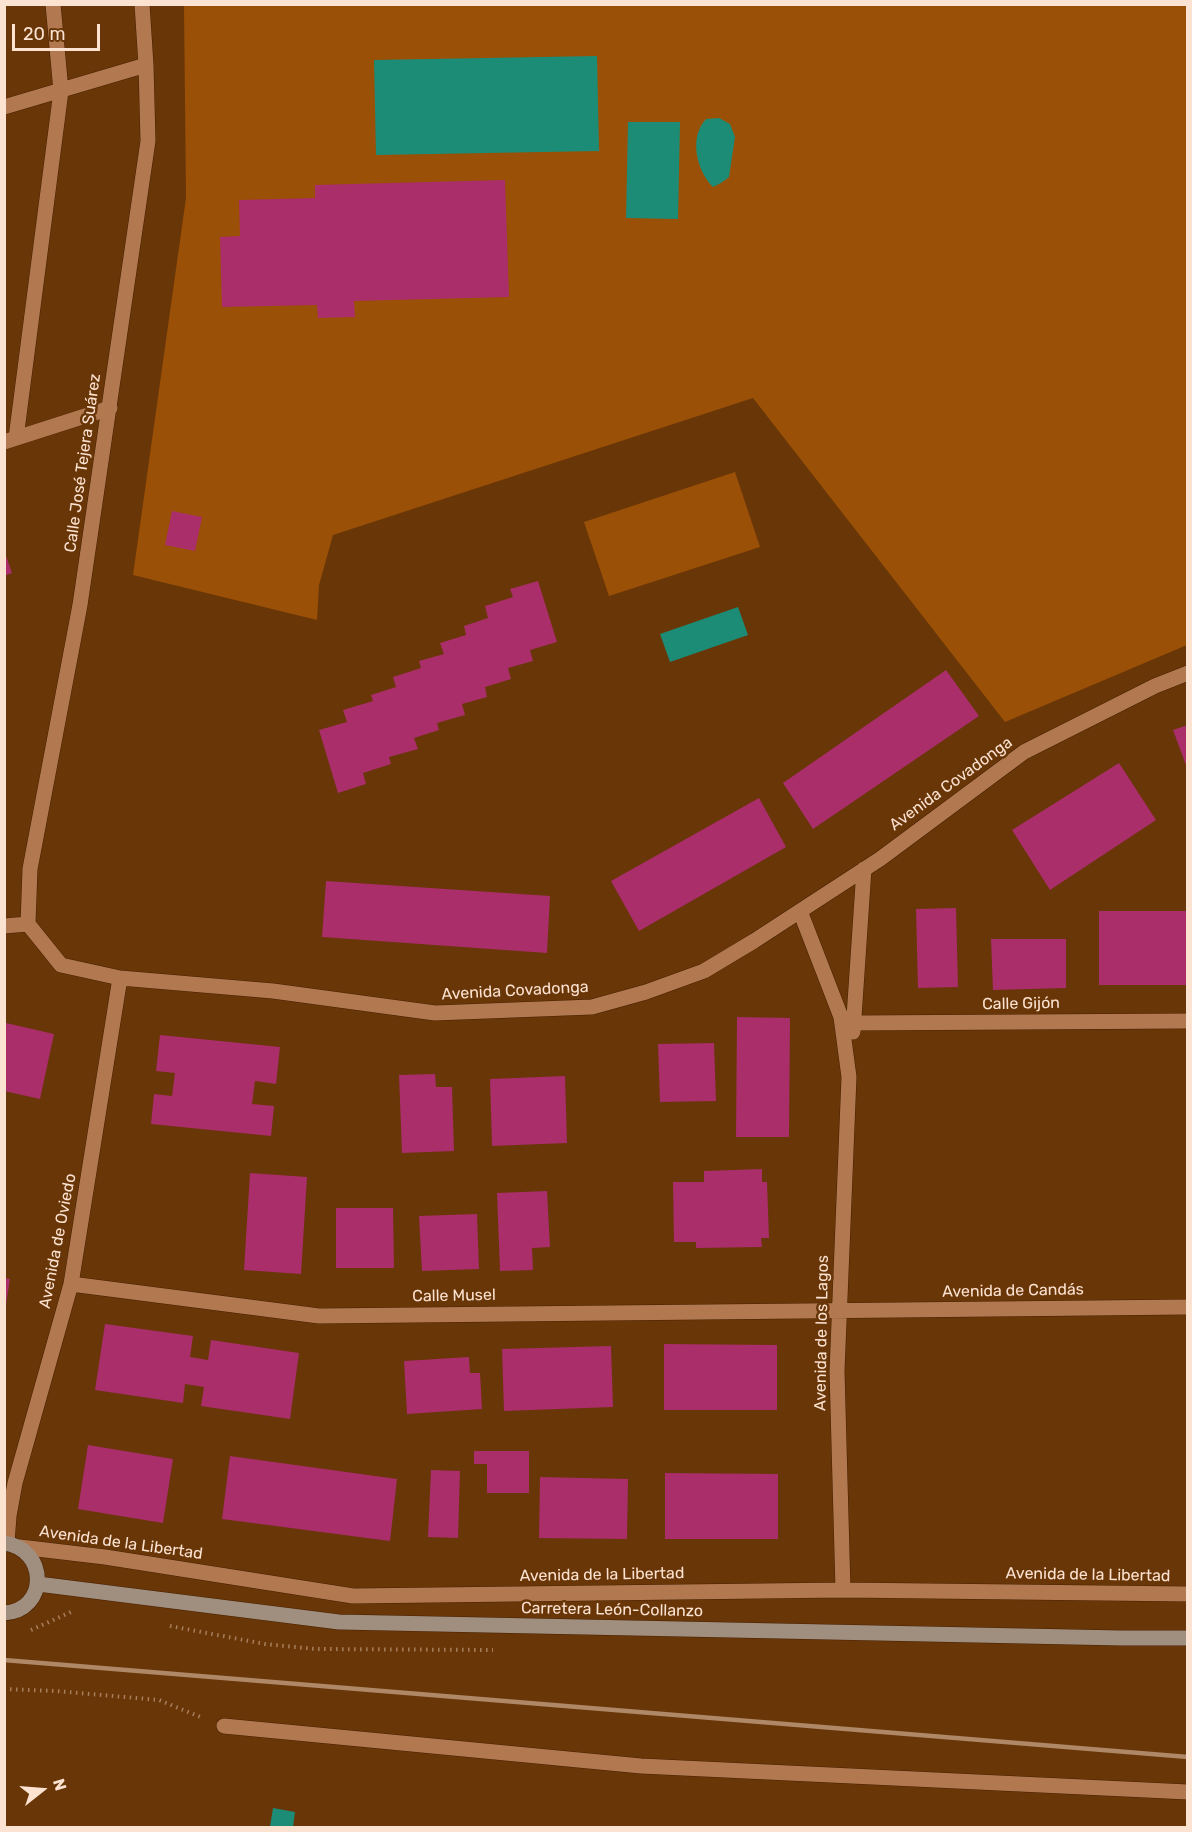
<!DOCTYPE html>
<html>
<head>
<meta charset="utf-8">
<style>
  body { margin:0 }
  #map { position:relative; width:1192px; height:1832px; overflow:hidden; background:#693608; font-family:Rubik,sans-serif }
  canvas { display:block }
  .frame { position:absolute; inset:0; border:6px solid #fce2d1; pointer-events:none }
  .north { position:absolute; left:12px; top:1760px; width:60px; height:60px; -webkit-text-stroke:4px #693608; paint-order:stroke; rotate:73deg; font-size:16px; font-weight:700; line-height:24px; text-align:center; color:#fce2d1 }
  .north::after { content:''; display:block; margin:auto; width:21px; height:27px; background:#fce2d1; clip-path:polygon(50% 0,100% 100%,50% 72%,0 100%) }
  .scale { position:absolute; left:12px; top:24px; width:88px; height:27px; box-sizing:border-box; border:3px solid #fce2d1; border-top:0; padding-left:8px; font-size:18px; line-height:21px; white-space:nowrap; color:#fce2d1; -webkit-text-stroke:4px #693608; paint-order:stroke }
</style>
</head>
<body>
<div id="map">
<canvas width="1192" height="1832"></canvas>
<div class="frame"></div>
<div class="north">N</div>
<div class="scale">20 m</div>
</div>
<script>
const ctx = document.querySelector('canvas').getContext('2d');
ctx.lineJoin = 'round';
function fill(path, color) {
  ctx.fillStyle = color;
  ctx.fill(path, 'evenodd');
}
function stroke(path, color, width, dash) {
  ctx.strokeStyle = color;
  ctx.lineWidth = width;
  ctx.lineCap = dash ? 'butt' : 'round';
  ctx.setLineDash(dash || []);
  ctx.stroke(path);
}
function drawText(font, color, halo, rows, align = 'center') {
  ctx.font = font + ' Rubik,sans-serif';
  ctx.lineWidth = 5;
  ctx.setLineDash([]);
  ctx.textBaseline = 'middle';
  ctx.strokeStyle = halo;
  ctx.fillStyle = color;
  for (const [text, x, y, turn = 0] of rows) {
    ctx.save();
    ctx.translate(x, y);
    ctx.rotate((+turn || 0) * Math.PI / 180);
    ctx.textAlign = isNaN(turn) ? turn : align;
    if (halo) ctx.strokeText(text, 0, 0);
    ctx.fillText(text, 0, 0);
    ctx.restore();
  }
}
fill(new Path2D(`
  M184,5H1187V645L1005,722L753,398L333,535L319,585L317,620L133,575L186,198Z
  M735,472L760,547L609,596L584,522Z`), '#9b5007');
fill(new Path2D(`
  M597,56L599,151L376,155L374,60Z
  M719,118L730,124L735,137L729,177L721,183L713,187C696,170 689,137 706,119Z
  M628,122H680L678,219L626,218Z
  M738,607L748,635L670,662L660,634Z
  M273,1808L295,1812L293,1827H270Z`), '#1c8c76');
fill(new Path2D(`
  M505,180L509,297L354,301L355,317L318,318L317,305L222,307L220,237L240,236L239,200L315,198V185Z
  M172,511L202,517L195,551L165,545Z
  M4,550L12,573L4,576Z
  M538,581L557,642L530,650L533,661L508,668L511,679L485,687L487,697L462,704L465,715L437,723L439,730L414,738L418,749L389,757L391,764L363,773L366,784L338,793L319,730L347,722L343,710L373,701L371,695L396,687L393,677L421,668L419,661L444,654L440,643L466,635L464,626L488,618L485,606L513,597L510,589Z
  M946,670L979,716L813,829L783,783Z
  M1188,725V768H1187L1173,730Z
  M1119,763L1156,820L1050,890L1012,830Z
  M759,798L786,847L639,931L611,881Z
  M326,881L550,896L547,953L322,937Z
  M956,908L958,987L918,988L916,909Z
  M1099,911H1188V985H1099Z
  M991,939H1066V988L993,990Z
  M737,1017L790,1018L789,1137H736Z
  M6,1023L54,1034L40,1099L4,1091Z
  M160,1035L280,1047L276,1084L255,1081L252,1104L274,1106L271,1136L151,1124L154,1094L172,1096L175,1073L156,1071Z
  M714,1043L716,1101L660,1102L658,1044Z
  M435,1074L436,1087H452L454,1151L402,1153L399,1075Z
  M565,1076L567,1143L492,1146L490,1079Z
  M762,1169V1182H767L769,1238H761L762,1247L696,1248V1242H674L673,1182H704V1171Z
  M250,1173L307,1177L301,1274L244,1270Z
  M547,1191L550,1247L532,1248L533,1270L500,1271L497,1193Z
  M336,1208H393L394,1268H336Z
  M477,1214L479,1269L422,1271L419,1216Z
  M4,1278L10,1279L6,1304H4Z
  M105,1324L193,1336L190,1357L208,1360L211,1340L299,1353L290,1419L201,1406L204,1387L185,1384L183,1403L95,1390Z
  M664,1344L777,1345V1410H664Z
  M611,1346L613,1407L504,1411L502,1349Z
  M469,1357L470,1373H480L482,1409L407,1414L404,1361Z
  M88,1445L173,1459L163,1523L78,1509Z
  M474,1451H529V1493H487V1464H474Z
  M230,1456L397,1479L390,1541L222,1519Z
  M431,1470L460,1471L458,1538L428,1537Z
  M665,1473L778,1474V1539H665Z
  M540,1477L628,1479L627,1539L539,1538Z`), '#a92e69');
const street = new Path2D(`
  M4,107L146,65
  M16,438L61,91L53,4
  M4,442L110,408
  M800,911L841,1017L849,1077L837,1371L843,1590
  M28,924L61,965L120,978L273,991L435,1013L592,1007L646,992L704,971L754,941L880,859L1024,752L1155,686L1188,673
  M28,924L30,869L80,605L148,141L146,65L142,4
  M4,926L28,924
  M854,1023L1188,1021
  M853,1032L864,869
  M71,1284L319,1316L1188,1307
  M7,1543L9,1516L15,1483L71,1284L120,978
  M20,1547L105,1557L353,1596L843,1590L1188,1594
  M224,1726L641,1766L1188,1792`);
const secondary = new Path2D(`
  M4,1543C49,1549 48,1611 4,1613
  M38,1584L339,1622L1121,1638H1188`);
stroke(street, '#462000', 16);
stroke(secondary, '#462000', 16);
stroke(new Path2D(`
  M170,1626L265,1644L315,1649L493,1650
  M31,1630L71,1612
  M4,1689L56,1691L159,1700L203,1718`), '#a77f5d', 4, [1.5, 4.5]);
stroke(street, '#b27950', 15);
stroke(secondary, '#a08e7e', 15);
stroke(new Path2D(`
  M4,1660L1188,1757`), '#af8868', 4.5);
drawText('16px', '#fce2d1', '#693608', [
  ["Calle José Tejera Suárez",83,463,-82],
  ["Avenida Covadonga",951,784,-36],
  ["Avenida Covadonga",515,991,-3],
  ["Calle Gijón",1021,1004,-1],
  ["Avenida de Oviedo",58,1241,-79],
  ["Avenida de Candás",1013,1291,-1],
  ["Calle Musel",454,1296,-1],
  ["Avenida de los Lagos",822,1333,-89],
  ["Avenida de la Libertad",121,1543,8],
  ["Avenida de la Libertad",602,1575,-1],
  ["Avenida de la Libertad",1088,1575,1],
  ["Carretera León-Collanzo",612,1610,1]
]);
</script>
</body>
</html>
